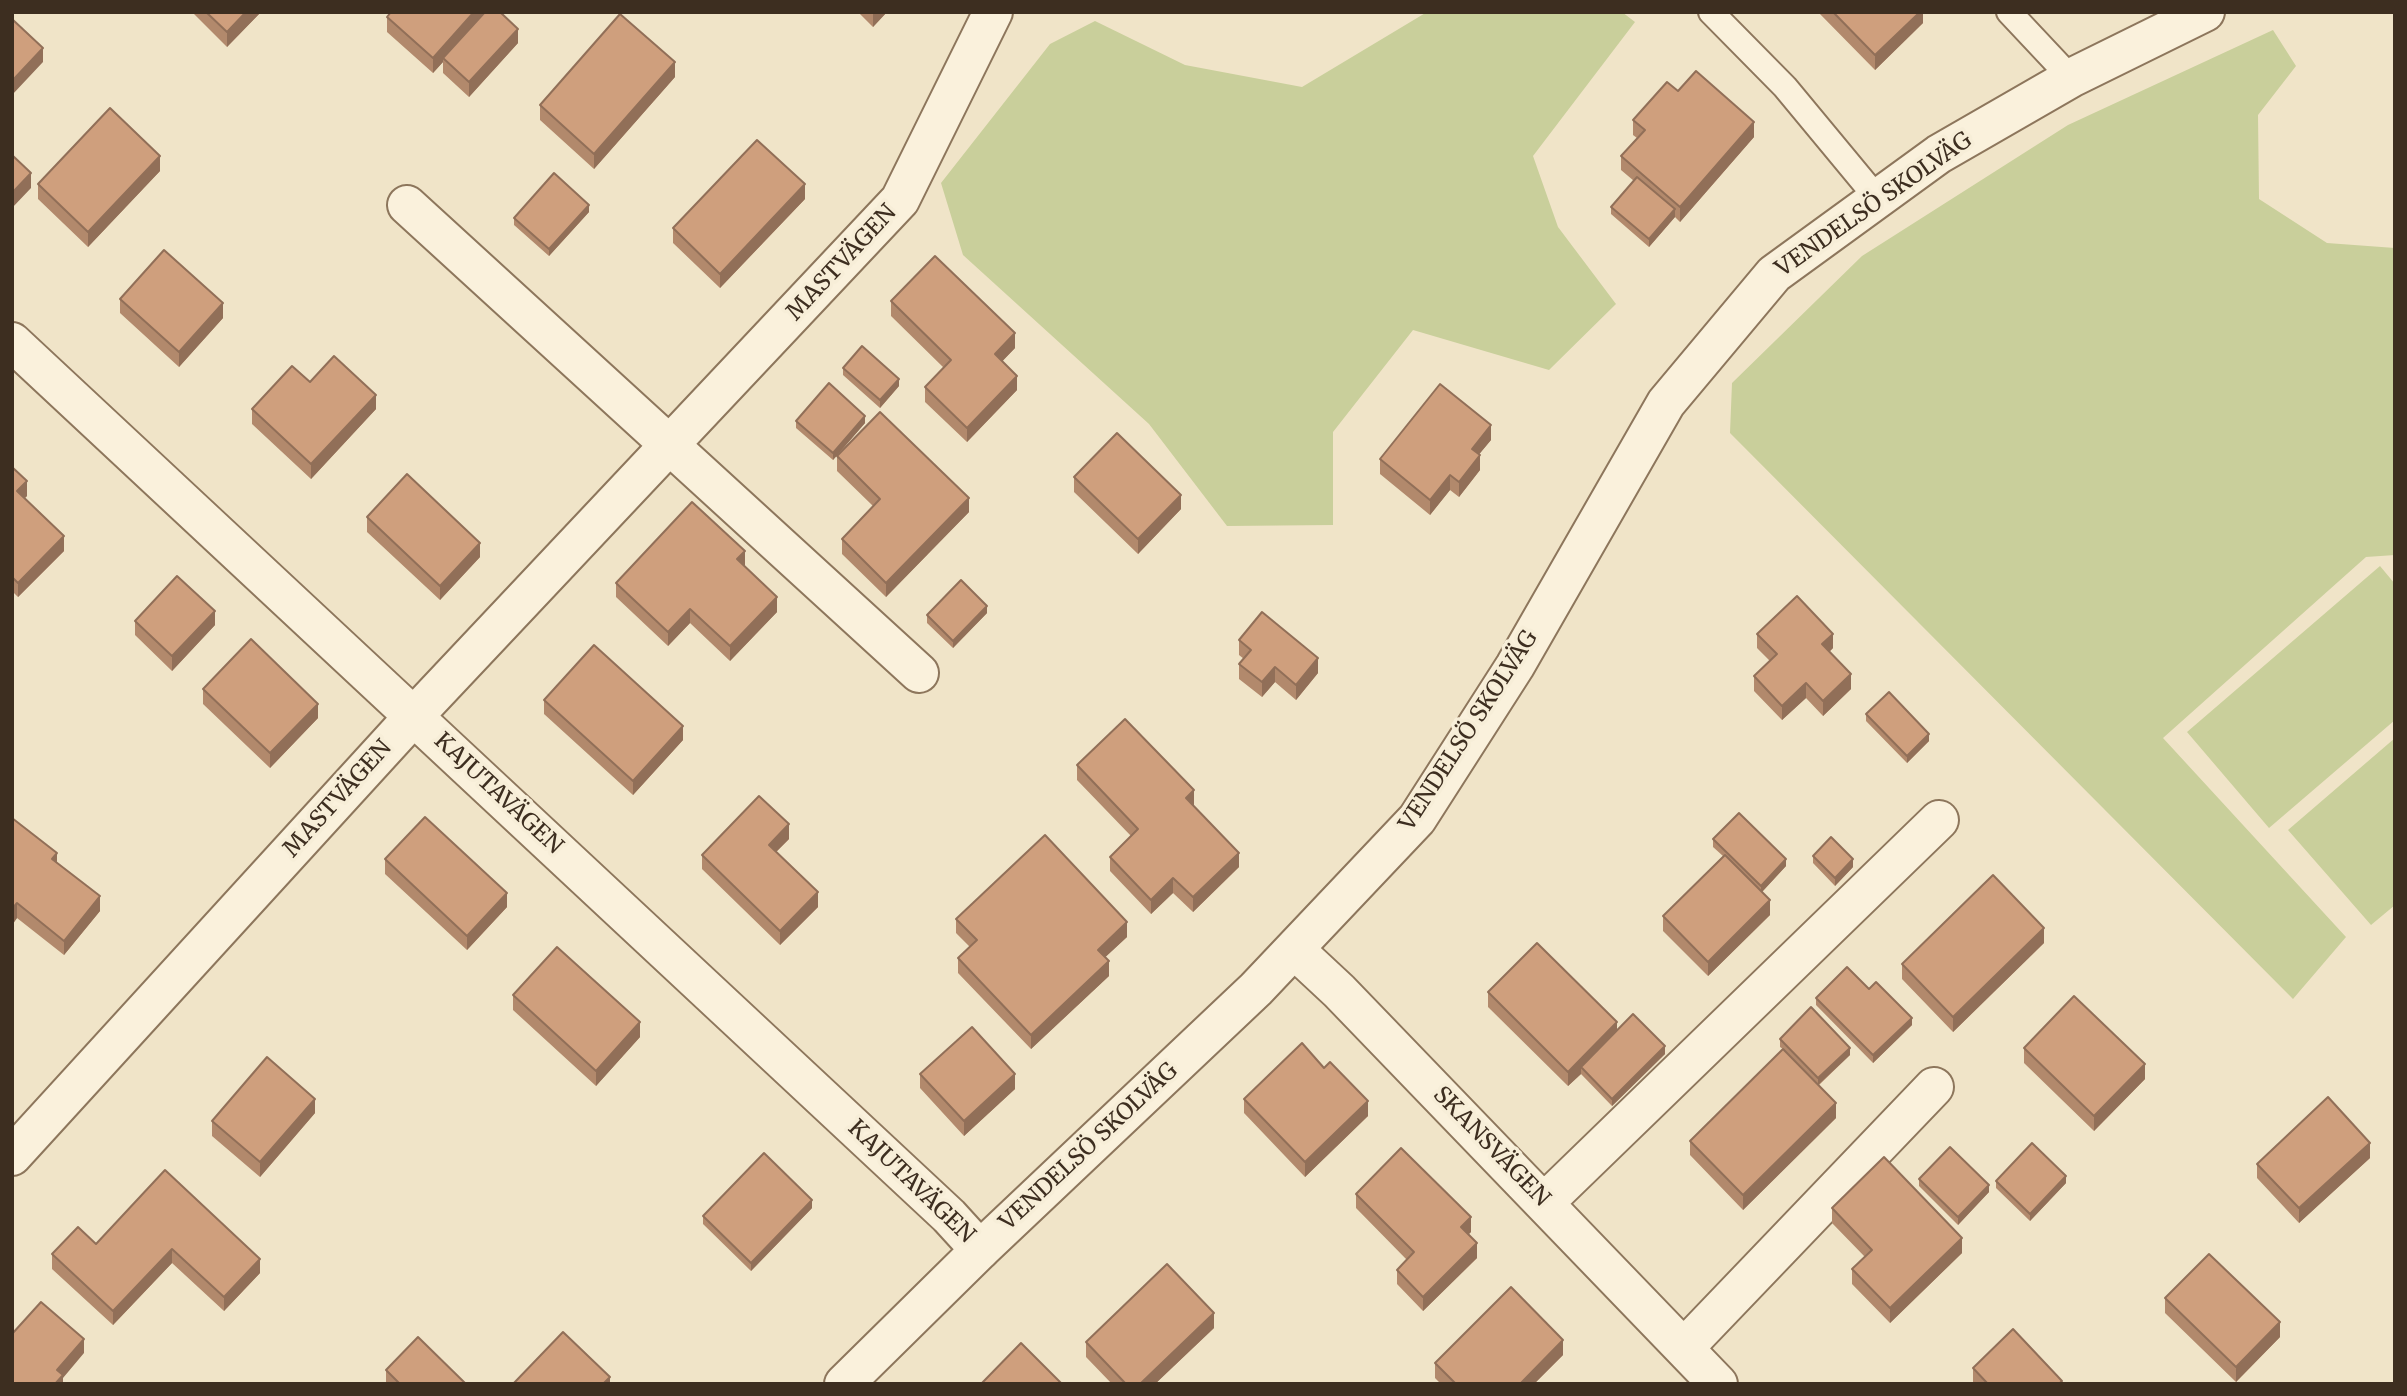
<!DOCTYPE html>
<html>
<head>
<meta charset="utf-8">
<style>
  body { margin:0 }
  #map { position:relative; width:2407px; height:1396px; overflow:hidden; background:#f0e4c8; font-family:Merriweather,serif }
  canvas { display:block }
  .frame { position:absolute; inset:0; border:14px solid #3d2e20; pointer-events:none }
</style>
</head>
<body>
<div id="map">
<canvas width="2407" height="1396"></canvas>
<div class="frame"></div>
</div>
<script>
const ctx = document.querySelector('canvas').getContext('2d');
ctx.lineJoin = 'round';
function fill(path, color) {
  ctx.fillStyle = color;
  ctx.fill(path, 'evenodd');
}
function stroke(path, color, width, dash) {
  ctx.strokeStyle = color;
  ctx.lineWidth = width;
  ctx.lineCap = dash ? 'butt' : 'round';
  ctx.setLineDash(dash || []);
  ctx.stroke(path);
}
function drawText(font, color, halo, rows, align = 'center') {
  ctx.font = font + ' Merriweather,serif';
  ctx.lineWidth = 7;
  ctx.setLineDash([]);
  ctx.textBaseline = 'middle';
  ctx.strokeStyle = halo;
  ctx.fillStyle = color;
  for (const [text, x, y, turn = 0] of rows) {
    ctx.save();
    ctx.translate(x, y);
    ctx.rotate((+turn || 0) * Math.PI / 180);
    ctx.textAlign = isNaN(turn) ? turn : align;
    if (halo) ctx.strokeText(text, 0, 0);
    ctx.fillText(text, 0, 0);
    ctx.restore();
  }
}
fill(new Path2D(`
  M1427,12H1622L1635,22L1533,156L1558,227L1616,304L1549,370L1413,330L1333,432V525L1227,526L1149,424L963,255L941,183L1050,44L1095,21L1185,65L1302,87Z
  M2273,30L2296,66L2258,115L2259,199L2327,243L2395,248V555L2366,557L2163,738L2346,937L2293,999L1730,433L1732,383L1862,256L2068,125Z
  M2380,566L2395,584V720L2269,828L2187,732Z
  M2395,738V905L2371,925L2288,830Z`), '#c9cf9b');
const service = new Path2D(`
  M1711,12L1785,87L1877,198
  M2009,12L2071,78`);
const minor = new Path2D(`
  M407,205L919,673
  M12,342L949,1216L980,1250
  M1295,950L1339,991L1718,1384
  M12,1156L414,716L900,200L993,12
  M1544,1203L1939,820
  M1684,1348L1934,1087`);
const tertiary = new Path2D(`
  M844,1384L980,1250L1256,989L1417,819L1515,666L1666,403L1774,274L1939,154L2071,78L2205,12`);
stroke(service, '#8d765c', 28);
stroke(minor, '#8d765c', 42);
stroke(tertiary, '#8d765c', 42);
stroke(service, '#faf1dc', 24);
stroke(minor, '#faf1dc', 38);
stroke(tertiary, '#faf1dc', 38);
fill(new Path2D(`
  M192,12H261L227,47Z
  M858,12H887L873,27Z
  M1818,12H1923V23L1875,70Z
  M387,17L518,43L469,97L443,73V62L433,73L387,32Z
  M675,77L594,169L540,120V105Z
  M1678,91L1754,137L1680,222L1675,217L1649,247L1611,214V207L1634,181L1621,170V156L1637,138L1633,135V120Z
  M160,171L88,247L38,199V184Z
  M805,199L720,288L673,243V228Z
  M589,212L549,256L514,225V218Z
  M120,299L223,318L179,367L120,313Z
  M891,301L1015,348L1002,361L1017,390L967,442L925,402V387L944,368L891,316Z
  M843,368L899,386L880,408L843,375Z
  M310,382L376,409L311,479L252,424V409Z
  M796,421L865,423L833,460L796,428Z
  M1491,440L1479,454L1480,470L1459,497L1450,490L1430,515L1380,474V459Z
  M837,456L969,512L886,597L842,554V539L873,506L837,471Z
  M12,467L27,496L25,498L64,551L18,597L12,591Z
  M1074,477L1181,509L1138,554L1074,492Z
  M367,517L480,557L440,600L367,532Z
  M745,566L777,612L730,661L690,623L668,646L616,597V583Z
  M987,613L953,648L927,623V615Z
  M135,621L215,625L172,671L135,635Z
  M1757,634L1833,648L1829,652L1851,689L1823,716L1806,698L1782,720L1754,691V676L1770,661L1757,648Z
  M1239,640L1318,673L1296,700L1275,682L1262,697L1239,679V664L1244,659L1239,655Z
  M203,689L318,718L270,768L203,704Z
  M544,700L683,740L633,795L544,714Z
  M1866,714L1929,741L1907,763L1866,721Z
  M1077,765L1194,805V806L1239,867L1193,912L1173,893L1151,914L1110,871V857L1131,836L1077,780Z
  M12,818L57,863L100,911L64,955L17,918L12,923Z
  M789,839L776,852L818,907L780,945L702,869V855Z
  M1713,839L1786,866L1762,892L1770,915L1708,976L1663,931V916L1723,856L1713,847Z
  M1813,856L1853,867L1835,886L1813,863Z
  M385,859L507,907L467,950L385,874Z
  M956,919L1127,937L1105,957L1109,976L1031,1049L958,973V958L970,947L956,933Z
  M2044,943L1953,1032L1902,979V964Z
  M1869,989L1912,1025L1873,1063L1816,1005V998Z
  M1488,992L1617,1030L1665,1054L1612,1106L1581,1074L1568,1086L1488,1007Z
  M513,995L640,1037L596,1086L513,1010Z
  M1780,1039L1850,1055L1819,1085L1836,1118L1743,1210L1690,1155V1141L1783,1049L1780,1047Z
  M2024,1048L2145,1079L2094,1131L2024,1063Z
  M920,1074L1015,1089L964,1136L920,1088Z
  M1244,1099L1368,1116L1305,1177L1244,1113Z
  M315,1113L260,1177L212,1136V1121Z
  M2370,1158L2299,1223L2257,1178V1164Z
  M165,1170L260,1273L224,1311L172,1263L113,1325L52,1269V1254L96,1244Z
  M1919,1179L1989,1192L1958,1225L1919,1186Z
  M1996,1181L2066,1183L2030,1221L1996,1188Z
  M1356,1194L1471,1232L1468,1234L1477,1258L1423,1311L1397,1284V1270L1407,1260L1356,1208Z
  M812,1208L751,1271L703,1224V1216Z
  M1832,1208L1962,1253L1890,1323L1852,1284V1269L1865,1257L1832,1223Z
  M2165,1298L2280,1337L2236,1382L2165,1313Z
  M1214,1328L1155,1384H1112L1086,1357V1342Z
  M1563,1355L1534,1384H1441L1435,1378V1363Z
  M1973,1368L2062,1384H1974L1973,1382Z
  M386,1370L466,1384H386Z`), '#b2896c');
fill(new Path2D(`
  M246,12H261L227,47V32Z
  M474,12H488L443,58V62L433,73V58Z
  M873,12H887L873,27Z
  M1920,12H1923V23L1875,70V55Z
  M518,29V43L469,97V82Z
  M43,48V62L12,95V81Z
  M675,62V77L594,169V154Z
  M1754,122V137L1680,222V207Z
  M160,156V171L88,247V232Z
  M31,173V188L12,208V193Z
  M805,184V199L720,288V274Z
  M589,205V212L549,256V249Z
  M1675,209V217L1649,247V239Z
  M223,303V318L179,367V352Z
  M1015,333V348L995,369V354Z
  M1017,376V390L967,442V428Z
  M899,379V386L880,408V400Z
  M376,395V409L311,479V464Z
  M865,416V423L833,460V453Z
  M1491,425V440L1472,463V449Z
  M1480,455V470L1459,497V482Z
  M1450,475V490L1430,515V500Z
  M27,481V496L17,505V491Z
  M1181,495V509L1138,554V539Z
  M969,498V512L886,597V583Z
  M64,536V551L18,597V583Z
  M480,543V557L440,600V586Z
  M745,551V566L737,574V559Z
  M777,597V612L730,661V646Z
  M987,606V613L953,648V641Z
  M690,609V623L668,646V632Z
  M215,611V625L172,671V656Z
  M1833,634V648L1822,659V644Z
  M1318,658V673L1296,700V685Z
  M1275,667V682L1262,697V682Z
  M1851,674V689L1823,716V701Z
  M1806,683V698L1782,720V706Z
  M318,704V718L270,768V753Z
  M683,726V740L633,795V781Z
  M1929,734V741L1907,763V756Z
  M1194,790V805L1186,813V798Z
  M789,824V839L769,859V845Z
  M57,853V868L52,859Z
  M1239,853V867L1193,912V897Z
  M1786,859V866L1761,893V886Z
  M1853,859V867L1835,886V878Z
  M1173,878V893L1151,914V900Z
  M818,892V907L780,945V931Z
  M507,893V907L467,950V936Z
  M100,896V911L64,955V941Z
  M1770,900V915L1708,976V962Z
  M17,903V918L13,924V909Z
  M1127,922V937L1098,964V950Z
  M2044,928V943L1953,1032V1017Z
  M1109,961V976L1031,1049V1035Z
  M1912,1018V1025L1873,1063V1055Z
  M640,1022V1037L596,1086V1071Z
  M1617,1022V1037L1581,1067V1074L1568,1086V1072Z
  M1665,1046V1054L1612,1106V1099Z
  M1850,1048V1055L1818,1085V1078Z
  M2145,1064V1079L2094,1131V1116Z
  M1015,1074V1089L964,1136V1121Z
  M315,1099V1113L260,1177V1162Z
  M1368,1101V1116L1305,1177V1162Z
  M1836,1103V1118L1743,1210V1195Z
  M2370,1143V1158L2299,1223V1208Z
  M2066,1176V1183L2030,1221V1214Z
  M1989,1185V1192L1958,1225V1217Z
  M812,1200V1208L751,1271V1263Z
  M1471,1217V1232L1461,1242V1227Z
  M1962,1238V1253L1890,1323V1308Z
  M1477,1243V1258L1423,1311V1297Z
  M172,1249V1263L113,1325V1311Z
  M260,1259V1273L224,1311V1297Z
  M1214,1313V1328L1155,1384H1140Z
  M2280,1322V1337L2236,1382V1367Z
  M84,1339V1353L63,1378V1384H55L57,1370Z
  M1563,1340V1355L1534,1384H1520Z
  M610,1377V1384H603Z`), '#916f58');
const building = new Path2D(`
  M206,12H246L227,32Z
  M391,12H474L433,58L387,17Z
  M485,12H500L518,29L469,82L443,58Z
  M1833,12H1920L1875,55Z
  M620,14L675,62L594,154L540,105Z
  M12,19L43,48L12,81Z
  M1696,71L1754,122L1680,207L1621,156L1645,130L1633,120L1667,82L1678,91Z
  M110,108L160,156L88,232L38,184Z
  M757,140L805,184L720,274L673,228Z
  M12,155L31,173L12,193Z
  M554,173L589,205L549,249L514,218Z
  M1637,177L1675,209L1649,239L1611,207Z
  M164,250L223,303L179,352L120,299Z
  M935,256L1015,333L995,354L1017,376L967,428L925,387L951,360L891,301Z
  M862,346L899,379L880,400L843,368Z
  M334,356L376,395L311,464L252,409L292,366L310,382Z
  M829,383L865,416L833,453L796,421Z
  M1440,384L1491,425L1472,449L1480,455L1459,482L1450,475L1430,500L1380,459Z
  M880,412L969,498L886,583L842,539L880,499L837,456Z
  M1117,433L1181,495L1138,539L1074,477Z
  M12,467L27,481L17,491L64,536L18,583L12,577Z
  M407,474L480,543L440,586L367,517Z
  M692,502L745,551L737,559L777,597L730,646L690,609L668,632L616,583Z
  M177,576L215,611L172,656L135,621Z
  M961,580L987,606L953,641L927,615Z
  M1797,596L1833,634L1822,644L1851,674L1823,701L1806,683L1782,706L1754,676L1777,654L1757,634Z
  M1262,612L1318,658L1296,685L1275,667L1262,682L1239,664L1251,650L1239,640Z
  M251,639L318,704L270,753L203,689Z
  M594,645L683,726L633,781L544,700Z
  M1889,692L1929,734L1907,756L1866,714Z
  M1125,719L1194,790L1186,798L1239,853L1193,897L1173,878L1151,900L1110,857L1138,829L1077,765Z
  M759,796L789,824L769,845L818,892L780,931L702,855Z
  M1739,813L1786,859L1761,886L1713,839Z
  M425,817L507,893L467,936L385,859Z
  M12,818L57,853L52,859L100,896L64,941L17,903L12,909Z
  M1045,835L1127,922L1098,950L1109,961L1031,1035L958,958L977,940L956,919Z
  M1831,837L1853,859L1835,878L1813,856Z
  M1725,855L1770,900L1708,962L1663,916Z
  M1993,875L2044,928L1953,1017L1902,964Z
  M1537,943L1617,1022L1568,1072L1488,992Z
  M557,947L640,1022L596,1071L513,995Z
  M1847,967L1869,989L1876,982L1912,1018L1873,1055L1816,998Z
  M2074,996L2145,1064L2094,1116L2024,1048Z
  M1811,1007L1850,1048L1818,1078L1780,1039Z
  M1633,1014L1665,1046L1612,1099L1581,1067Z
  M972,1027L1015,1074L964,1121L920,1074Z
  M1302,1043L1324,1068L1330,1062L1368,1101L1305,1162L1244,1099Z
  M1783,1049L1836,1103L1743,1195L1690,1141Z
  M267,1057L315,1099L260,1162L212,1121Z
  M2328,1097L2370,1143L2299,1208L2257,1164Z
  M2032,1143L2066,1176L2030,1214L1996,1181Z
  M1950,1147L1989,1185L1958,1217L1919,1179Z
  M1401,1148L1471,1217L1461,1227L1477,1243L1423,1297L1397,1270L1414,1252L1356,1194Z
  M764,1153L812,1200L751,1263L703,1216Z
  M1884,1157L1962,1238L1890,1308L1852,1269L1872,1250L1832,1208Z
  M165,1170L260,1259L224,1297L172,1249L113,1311L52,1254L78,1227L96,1244Z
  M2209,1254L2280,1322L2236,1367L2165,1298Z
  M1167,1264L1214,1313L1140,1384H1126L1086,1342Z
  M1511,1287L1563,1340L1520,1384H1456L1435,1363Z
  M41,1302L84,1339L57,1370L63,1375L55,1384H12V1334Z
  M2013,1329L2062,1381L2059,1384H1988L1973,1368Z
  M563,1332L610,1377L603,1384H513Z
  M418,1337L466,1384H400L386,1370Z
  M1021,1343L1062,1384H981Z`);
fill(building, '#cf9f7d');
stroke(building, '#916f58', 2);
drawText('23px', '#3d2e20', '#f7eed8', [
  ["VENDELSÖ SKOLVÄG",1874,205,-35],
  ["MASTVÄGEN",842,263,-47],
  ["VENDELSÖ SKOLVÄG",1469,731,-57],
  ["KAJUTAVÄGEN",498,794,43],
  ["MASTVÄGEN",338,799,-48],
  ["VENDELSÖ SKOLVÄG",1089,1147,-43],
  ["SKANSVÄGEN",1491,1147,46],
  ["KAJUTAVÄGEN",911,1182,44]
]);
</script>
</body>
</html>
